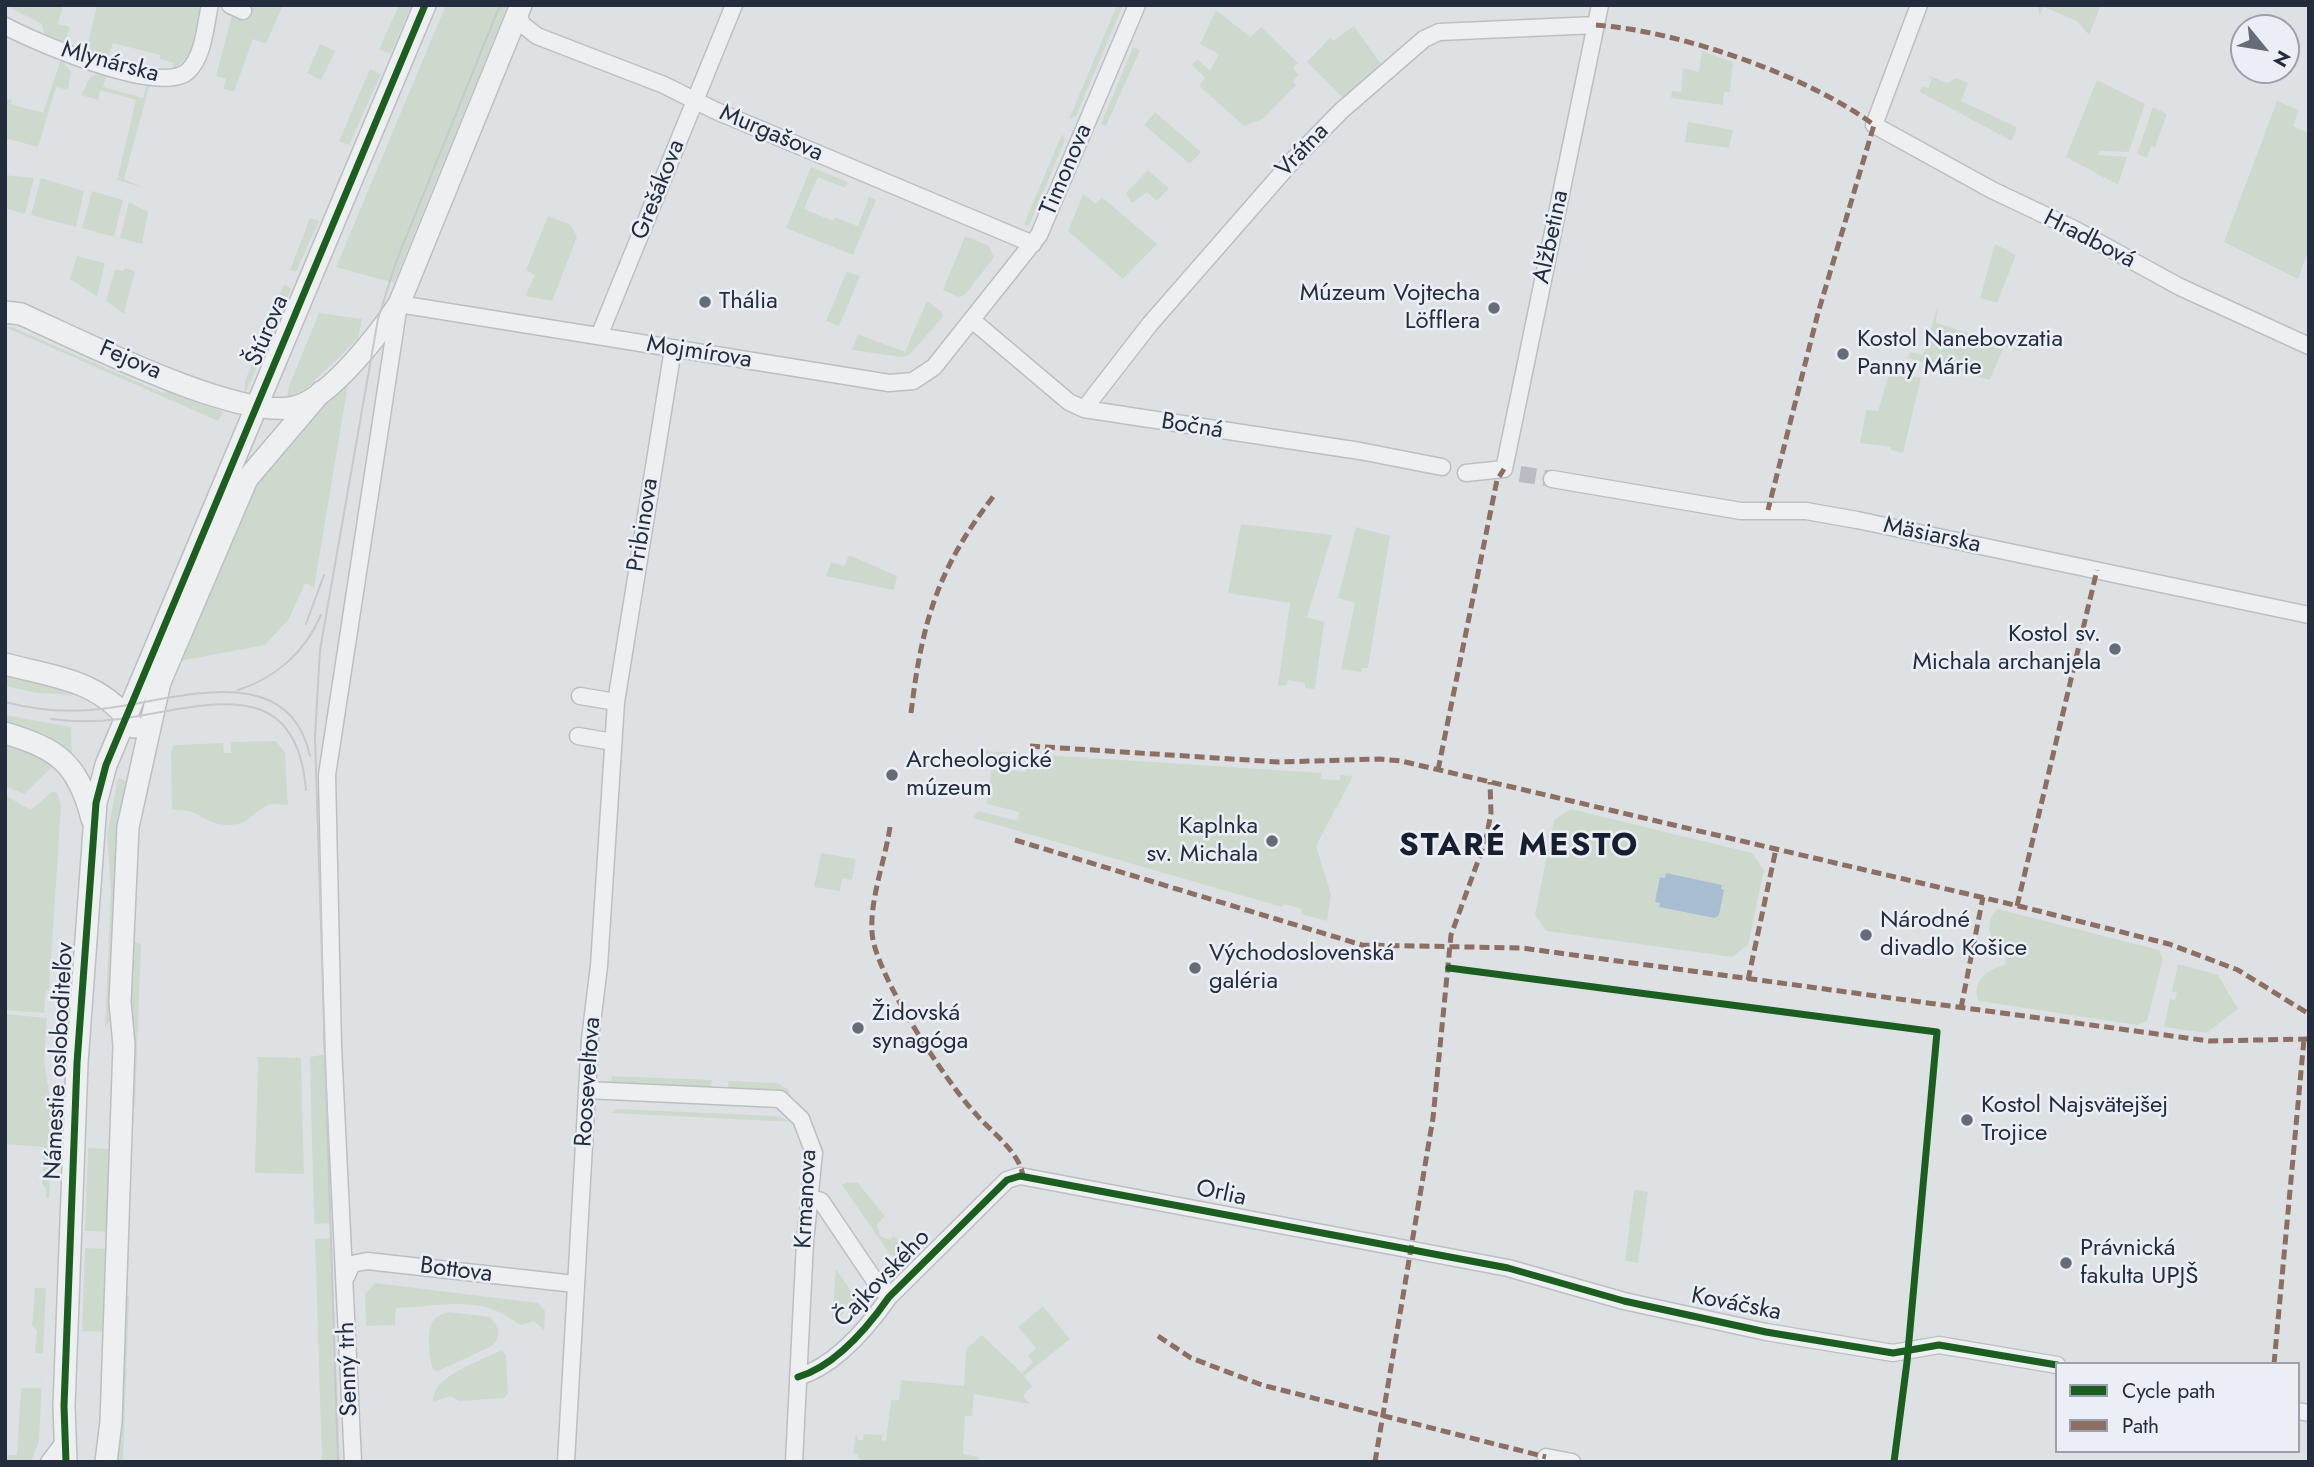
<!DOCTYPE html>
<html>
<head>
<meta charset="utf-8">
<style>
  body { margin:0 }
  #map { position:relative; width:2314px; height:1467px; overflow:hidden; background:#dee1e4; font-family:Jost,sans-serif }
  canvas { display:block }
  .frame { position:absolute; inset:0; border:7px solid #242d3e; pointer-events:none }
  .legend { position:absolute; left:2055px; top:1362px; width:245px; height:91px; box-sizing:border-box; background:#ebeff5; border:2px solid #9ba1ac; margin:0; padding:9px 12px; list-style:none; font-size:21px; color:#242d3e }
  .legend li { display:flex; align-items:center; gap:14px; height:35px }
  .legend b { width:35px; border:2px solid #9ba1ac }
  .north { position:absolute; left:2230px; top:14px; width:70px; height:70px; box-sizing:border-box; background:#ebeff5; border:2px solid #9ba1ac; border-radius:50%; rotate:120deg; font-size:19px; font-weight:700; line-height:28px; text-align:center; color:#242d3e }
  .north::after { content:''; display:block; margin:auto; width:24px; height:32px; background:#656c78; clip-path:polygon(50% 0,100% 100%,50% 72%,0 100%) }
</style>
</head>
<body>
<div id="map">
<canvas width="2314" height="1467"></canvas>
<div class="frame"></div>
<ul class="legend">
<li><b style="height:9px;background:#1b5e20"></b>Cycle path</li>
<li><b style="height:9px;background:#8d6e63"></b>Path</li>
</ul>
<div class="north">N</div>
</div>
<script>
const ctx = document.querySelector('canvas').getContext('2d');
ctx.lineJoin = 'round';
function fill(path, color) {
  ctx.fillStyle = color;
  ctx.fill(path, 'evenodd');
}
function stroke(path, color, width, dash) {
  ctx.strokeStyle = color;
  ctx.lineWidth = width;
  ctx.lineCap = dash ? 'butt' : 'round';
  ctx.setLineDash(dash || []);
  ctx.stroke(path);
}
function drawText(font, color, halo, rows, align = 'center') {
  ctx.font = font + ' Jost,sans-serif';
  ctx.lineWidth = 5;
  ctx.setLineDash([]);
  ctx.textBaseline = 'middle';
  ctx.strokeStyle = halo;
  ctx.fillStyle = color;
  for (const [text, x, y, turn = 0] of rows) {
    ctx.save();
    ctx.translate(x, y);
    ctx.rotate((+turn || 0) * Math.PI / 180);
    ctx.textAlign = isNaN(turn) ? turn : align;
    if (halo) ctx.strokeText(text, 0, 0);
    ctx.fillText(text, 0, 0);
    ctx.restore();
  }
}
fill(new Path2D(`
  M5,5H63L58,24L70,27L66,40L59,43L45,38L42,24Z
  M97,5H204V6L190,55L171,72L174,63L160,59V55L113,43L108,59L92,52L88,43Z
  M252,5H283L266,44L253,39L234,92L223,89L226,79L216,76L232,15L245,22Z
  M399,5H412L390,54L379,49Z
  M446,5H508L394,283L336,267Z
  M1117,5H1123L1076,116L1069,119Z
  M2038,5H2101L2089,35L2077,21L2044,7L2039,16Z
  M1216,10L1250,37L1261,27L1298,63L1293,68L1299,75L1293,81L1296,85L1263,119L1244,126L1199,86L1205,78L1192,65L1197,59L1210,71L1219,54L1200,44Z
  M1354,26L1381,64L1343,98L1307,62L1330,38L1333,41Z
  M320,44L335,51L321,80L307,73Z
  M1133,47L1140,50L1106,126L1101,124Z
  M1702,51L1733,62L1730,92H1724L1723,105L1671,98L1672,91L1681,92L1683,68L1699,72Z
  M61,59L71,72L68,90L56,87L38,147L5,138L7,99L12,100L11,104L43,113Z
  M370,69L381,74L349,145L339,141Z
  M108,70L103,87L143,98L148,81L164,86L150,84L124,179L144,188L117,180L136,100L100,90L98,100L81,95L90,77Z
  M1927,75L1948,83L1956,78L1968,83L1961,101L2017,127L2012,141L1920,92L1922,86L1928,88L1932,79Z
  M2097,80L2145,104L2129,152L2099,151V155L2127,157L2118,185L2066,157Z
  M2277,101L2299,110L2293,126L2309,133V249L2298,279L2224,242Z
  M2153,107L2167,114L2155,147L2151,146L2147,158L2137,154Z
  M1155,112L1201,152L1190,164L1144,125Z
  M1688,122L1733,130L1729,148L1685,142Z
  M1062,134L1065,140L1029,226L1024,224Z
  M811,167L848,182L845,188L818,177L804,209L833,221L835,217L858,226L869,197L876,200L853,255L786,228Z
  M1148,170L1169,188L1157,201L1147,192L1132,203L1126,193Z
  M5,175L34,178L25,214L5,208Z
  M41,178L84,191L76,227L31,215Z
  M92,191L123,200L114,237L82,228Z
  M1083,194L1096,204L1102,197L1157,244L1123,279L1068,231Z
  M129,202L148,212L142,244L120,238Z
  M548,216L571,225L577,237L552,301L525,296L535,275L526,270Z
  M310,218L319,221L296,272L290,270Z
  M965,236L989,246L994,257L965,295L958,297L943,290Z
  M1995,244L2016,255L1997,303L1980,298Z
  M77,256L105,263L97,297L70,279Z
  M125,268L135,271L124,314L106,301L115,269L123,271Z
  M847,271L860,276L839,326L826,321Z
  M284,284L291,289L245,394V381Z
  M927,301L942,312L943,317L909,355L902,357L852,350L858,334L905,352Z
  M2038,303L2020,351L2004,346L1990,380L1908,358L1910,352L1923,355L1938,306L1936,323L2011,346L2013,333L2026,334Z
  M319,313L362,319L358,339L305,390L287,397L289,386Z
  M5,327H12L163,393L170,389L223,412L218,421Z
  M1890,371L1921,378L1903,453L1891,450V447L1860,443L1866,410L1878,411Z
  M349,379L314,588L305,583L289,619L265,645L174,662L243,500L293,434Z
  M1241,524L1332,535L1307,617L1324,622L1315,689L1305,688V683L1288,680L1286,686L1278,685L1290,603L1228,593Z
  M1356,527L1390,536L1368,668H1362L1361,672L1341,669L1355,603L1338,598Z
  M849,555L897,576L894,590L826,576L831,562L844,566Z
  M5,675L74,692V695L37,693L5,686Z
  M5,715L71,727L72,753L45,735L5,721Z
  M276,741L285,753L288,805C282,805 271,803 266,806C251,814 249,825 228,825C203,825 201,808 172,810L171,751L174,745L223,743L224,753H231V742Z
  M5,745L35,755L52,767L24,794L5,786Z
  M983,751L1322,773L1320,779L1340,780V775L1353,776L1316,846L1331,894L1327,921L1301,914L1302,909L1284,904L1282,907L973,818L978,811L1018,821L1019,812L987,804L991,771L996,768L1025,772L1027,765L984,757Z
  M118,778L126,781L116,838L110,1020L105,1028L111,890L107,835Z
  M53,791L58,794L61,806L49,990H46L44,1013L5,1010V795L31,810Z
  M1571,809L1752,853L1764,870L1748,945L1732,957L1546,931L1535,915L1554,820ZM1660,877L1722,885L1719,915L1659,906Z
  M821,853L856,859L852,880L842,878L840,891L814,887Z
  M1998,909L2159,950L2163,959L2147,1021L2137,1025L1979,1001C1970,983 1988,968 2005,965L2007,954C1990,945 1982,922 1998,909Z
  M133,941L141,944L135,1107L127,1094Z
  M2178,964L2218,975L2238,1009L2206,1033L2164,1027L2170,999L2175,1000L2177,993L2172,991Z
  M5,1014L47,1018L44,1061L53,1118L49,1198H46V1189L42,1184L44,1147L5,1144Z
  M327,1054L331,1223L314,1224L310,1057Z
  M258,1057L301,1058L304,1174L255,1173Z
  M611,1076L712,1080L710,1089L613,1084Z
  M728,1081L778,1083L790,1091L788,1095L729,1090Z
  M616,1109L776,1116L794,1122L612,1113Z
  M88,1148L113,1149L110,1232L85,1231Z
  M847,1182L858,1183L885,1216L877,1225L880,1236L890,1240L894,1236L911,1254L897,1260L889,1253L842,1185Z
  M1634,1190L1648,1192L1638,1263L1625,1261Z
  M331,1238L340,1462H322L315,1239Z
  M85,1248L109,1249L107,1332L82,1331Z
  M836,1269L857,1300L835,1321L832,1318Z
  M375,1283L538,1303L545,1311L544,1330L534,1321L520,1325C479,1293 443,1307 396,1308L395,1325L366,1326L365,1294Z
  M35,1288H46L39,1441L31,1462H6L5,1455H17L21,1388H41L43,1354L35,1353L37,1330L32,1326Z
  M120,1295L129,1296L123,1462H115Z
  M1043,1306L1070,1339L1024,1376L1032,1386L1023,1396L1030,1404L974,1394L972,1416H965L963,1454L979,1457L978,1462H873L858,1459V1454L853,1453L856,1433L858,1440H863L864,1434L882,1435V1440L886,1441L891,1400H899L901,1380L964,1386L966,1349L982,1335L1022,1373L1033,1362L1028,1356L1036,1348L1018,1327Z
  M449,1312L490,1317C499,1327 502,1336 492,1346L436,1372L432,1367C429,1345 421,1317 449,1312Z
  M502,1350L506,1355L508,1393L505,1398L459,1401L451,1396L433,1402C432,1375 481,1361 502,1350Z`), '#ced9ce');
fill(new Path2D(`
  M1666,873L1722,885L1721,889L1724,890L1719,915L1715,918L1659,907L1660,903L1655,902L1660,877L1665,878Z`), '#a9bdd2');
stroke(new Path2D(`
  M1520,474L1552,479`), '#b9bdc3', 16, [16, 8]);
const minor = new Path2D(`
  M230,5L243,11
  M1919,5L1874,125L1992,190L2074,229L2180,287L2309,346
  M517,14L523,25L537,36L664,85L714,110L1033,244
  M5,26C35,42 162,97 188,71C204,56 205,26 210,5
  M972,320L1069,402L1084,409L1360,451L1442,467
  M599,336L734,5
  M1084,409L1150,324L1295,158L1341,111L1424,39L1439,32L1596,25
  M1504,469L1600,5
  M1466,473L1504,469
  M1552,479L1741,511H1806L1857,520L2309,615
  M580,696L616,702
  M578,736L613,742
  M587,1090L780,1099L801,1119L814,1153L805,1242L794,1462
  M811,1198L821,1201L877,1284L889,1297
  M346,1277L352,1264L367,1261L575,1284
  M798,1377C835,1366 868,1327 889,1297L1007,1180L1020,1176L1508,1268L1624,1301L1766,1332L1893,1353L1939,1345L2057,1365
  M2298,1411L2309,1413
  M1546,1457L1572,1462
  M49,1462L65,1441
  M353,1462L333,1046L327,775L399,304L889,383L913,381L934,367L1039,235L1137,5
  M566,1462L590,1039L599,966L616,702L673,349`);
const tertiary = new Path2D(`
  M5,312L21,314C77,339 244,424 298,406C332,395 380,333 399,304L521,5
  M5,664C58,678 101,680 134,727
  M5,733C58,749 78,763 92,819
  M66,1462L64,1406L77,1063L96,803L106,765L425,5
  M106,1462L111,1422L124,1045L120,1002L128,827L160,682L247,479L321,392`);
stroke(minor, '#bcbfc2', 19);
stroke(tertiary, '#bcbfc2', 24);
stroke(minor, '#edeff1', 16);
stroke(tertiary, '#edeff1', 21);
stroke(new Path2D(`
  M306,624L324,575
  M238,690C276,678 305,652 321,615
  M5,702C36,710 69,713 101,709C171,702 288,655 310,756
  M51,719C74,722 97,722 120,719C203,707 296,670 306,790
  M338,1462L315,737L320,650L378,319L396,262L500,5`), '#c6c8cc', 2);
stroke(new Path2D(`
  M1596,25C1679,31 1807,75 1874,125L1818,313L1768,510
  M911,713C922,621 938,567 996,493
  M1030,746L1279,762L1380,759L1401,761L2023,907L2169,944L2238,970L2309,1014
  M1438,770L1497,480L1504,469
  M890,827C885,861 870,898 872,932C874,973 946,1082 975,1113C990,1131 1020,1152 1023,1176
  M1015,840L1362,945L1522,948L2209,1041L2309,1039
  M2017,906L2097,570
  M1748,980L1776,849
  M1961,1008L1983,897
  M1158,1336L1191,1358L1262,1385L1546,1457
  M2274,1364L2304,1039
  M1375,1462L1433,1118L1451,935L1486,839L1491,813L1490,782`), '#8d6e63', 5, [10, 5]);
stroke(new Path2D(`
  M1449,968L1937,1032L1907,1362L1894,1462
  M798,1377C835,1366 868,1327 889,1297L1007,1180L1020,1176L1508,1268L1624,1301L1766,1332L1893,1353L1939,1345L2057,1365
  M66,1462L64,1406L77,1063L96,803L106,765L425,5`), '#1b5e20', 7);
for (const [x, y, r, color] of [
  [705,302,7,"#656c78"],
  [1494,308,7,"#656c78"],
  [1843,354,7,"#656c78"],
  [2115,649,7,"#656c78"],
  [892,775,7,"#656c78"],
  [1272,841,7,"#656c78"],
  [1866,935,7,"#656c78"],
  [1195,968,7,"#656c78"],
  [858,1028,7,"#656c78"],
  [1967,1120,7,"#656c78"],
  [2066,1263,7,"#656c78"]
]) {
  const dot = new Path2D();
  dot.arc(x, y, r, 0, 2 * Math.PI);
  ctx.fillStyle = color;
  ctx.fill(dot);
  stroke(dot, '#ebeff5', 2.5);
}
drawText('24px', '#242d3e', '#ebeff5', [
  ["Mlynárska",110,63,15],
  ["Murgašova",771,134,23],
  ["Vrátna",1303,151,-46],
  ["Timonova",1067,170,-67],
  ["Grešákova",659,190,-68],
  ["Alžbetina",1552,237,-78],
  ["Hradbová",2089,240,27],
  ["Štúrova",268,331,-67],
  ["Mojmírova",699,353,9],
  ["Fejova",130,361,23],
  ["Bočná",1192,427,9],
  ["Pribinova",644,525,-81],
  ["Mäsiarska",1932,536,12],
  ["Námestie osloboditeľov",60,1061,-87],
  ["Rooseveltova",589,1082,-86],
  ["Orlia",1221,1194,12],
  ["Krmanova",807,1199,-87],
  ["Bottova",456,1271,7],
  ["Čajkovského",883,1279,-46],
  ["Kováčska",1736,1305,11],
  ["Senný trh",349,1369,-92]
]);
drawText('24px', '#242d3e', '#ebeff5', [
  ["Múzeum Vojtecha",1480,294,"right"],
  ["Löfflera",1480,322,"right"],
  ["Thália",719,302],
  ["Kostol Nanebovzatia",1857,340],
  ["Panny Márie",1857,368],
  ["Kostol sv.",2101,635,"right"],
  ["Michala archanjela",2101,663,"right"],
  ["Archeologické",906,761],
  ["múzeum",906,789],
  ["Kaplnka",1258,827,"right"],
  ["sv. Michala",1258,855,"right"],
  ["Národné",1880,921],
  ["divadlo Košice",1880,949],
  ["Východoslovenská",1209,954],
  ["galéria",1209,982],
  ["Židovská",872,1014],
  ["synagóga",872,1042],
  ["Kostol Najsvätejšej",1981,1106],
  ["Trojice",1981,1134],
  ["Právnická",2080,1249],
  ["fakulta UPJŠ",2080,1277]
], 'left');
ctx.letterSpacing = '2px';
drawText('bold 32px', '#171e2f', '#ebeff5', [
  ["STARÉ MESTO",1519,847]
]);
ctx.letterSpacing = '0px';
</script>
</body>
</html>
